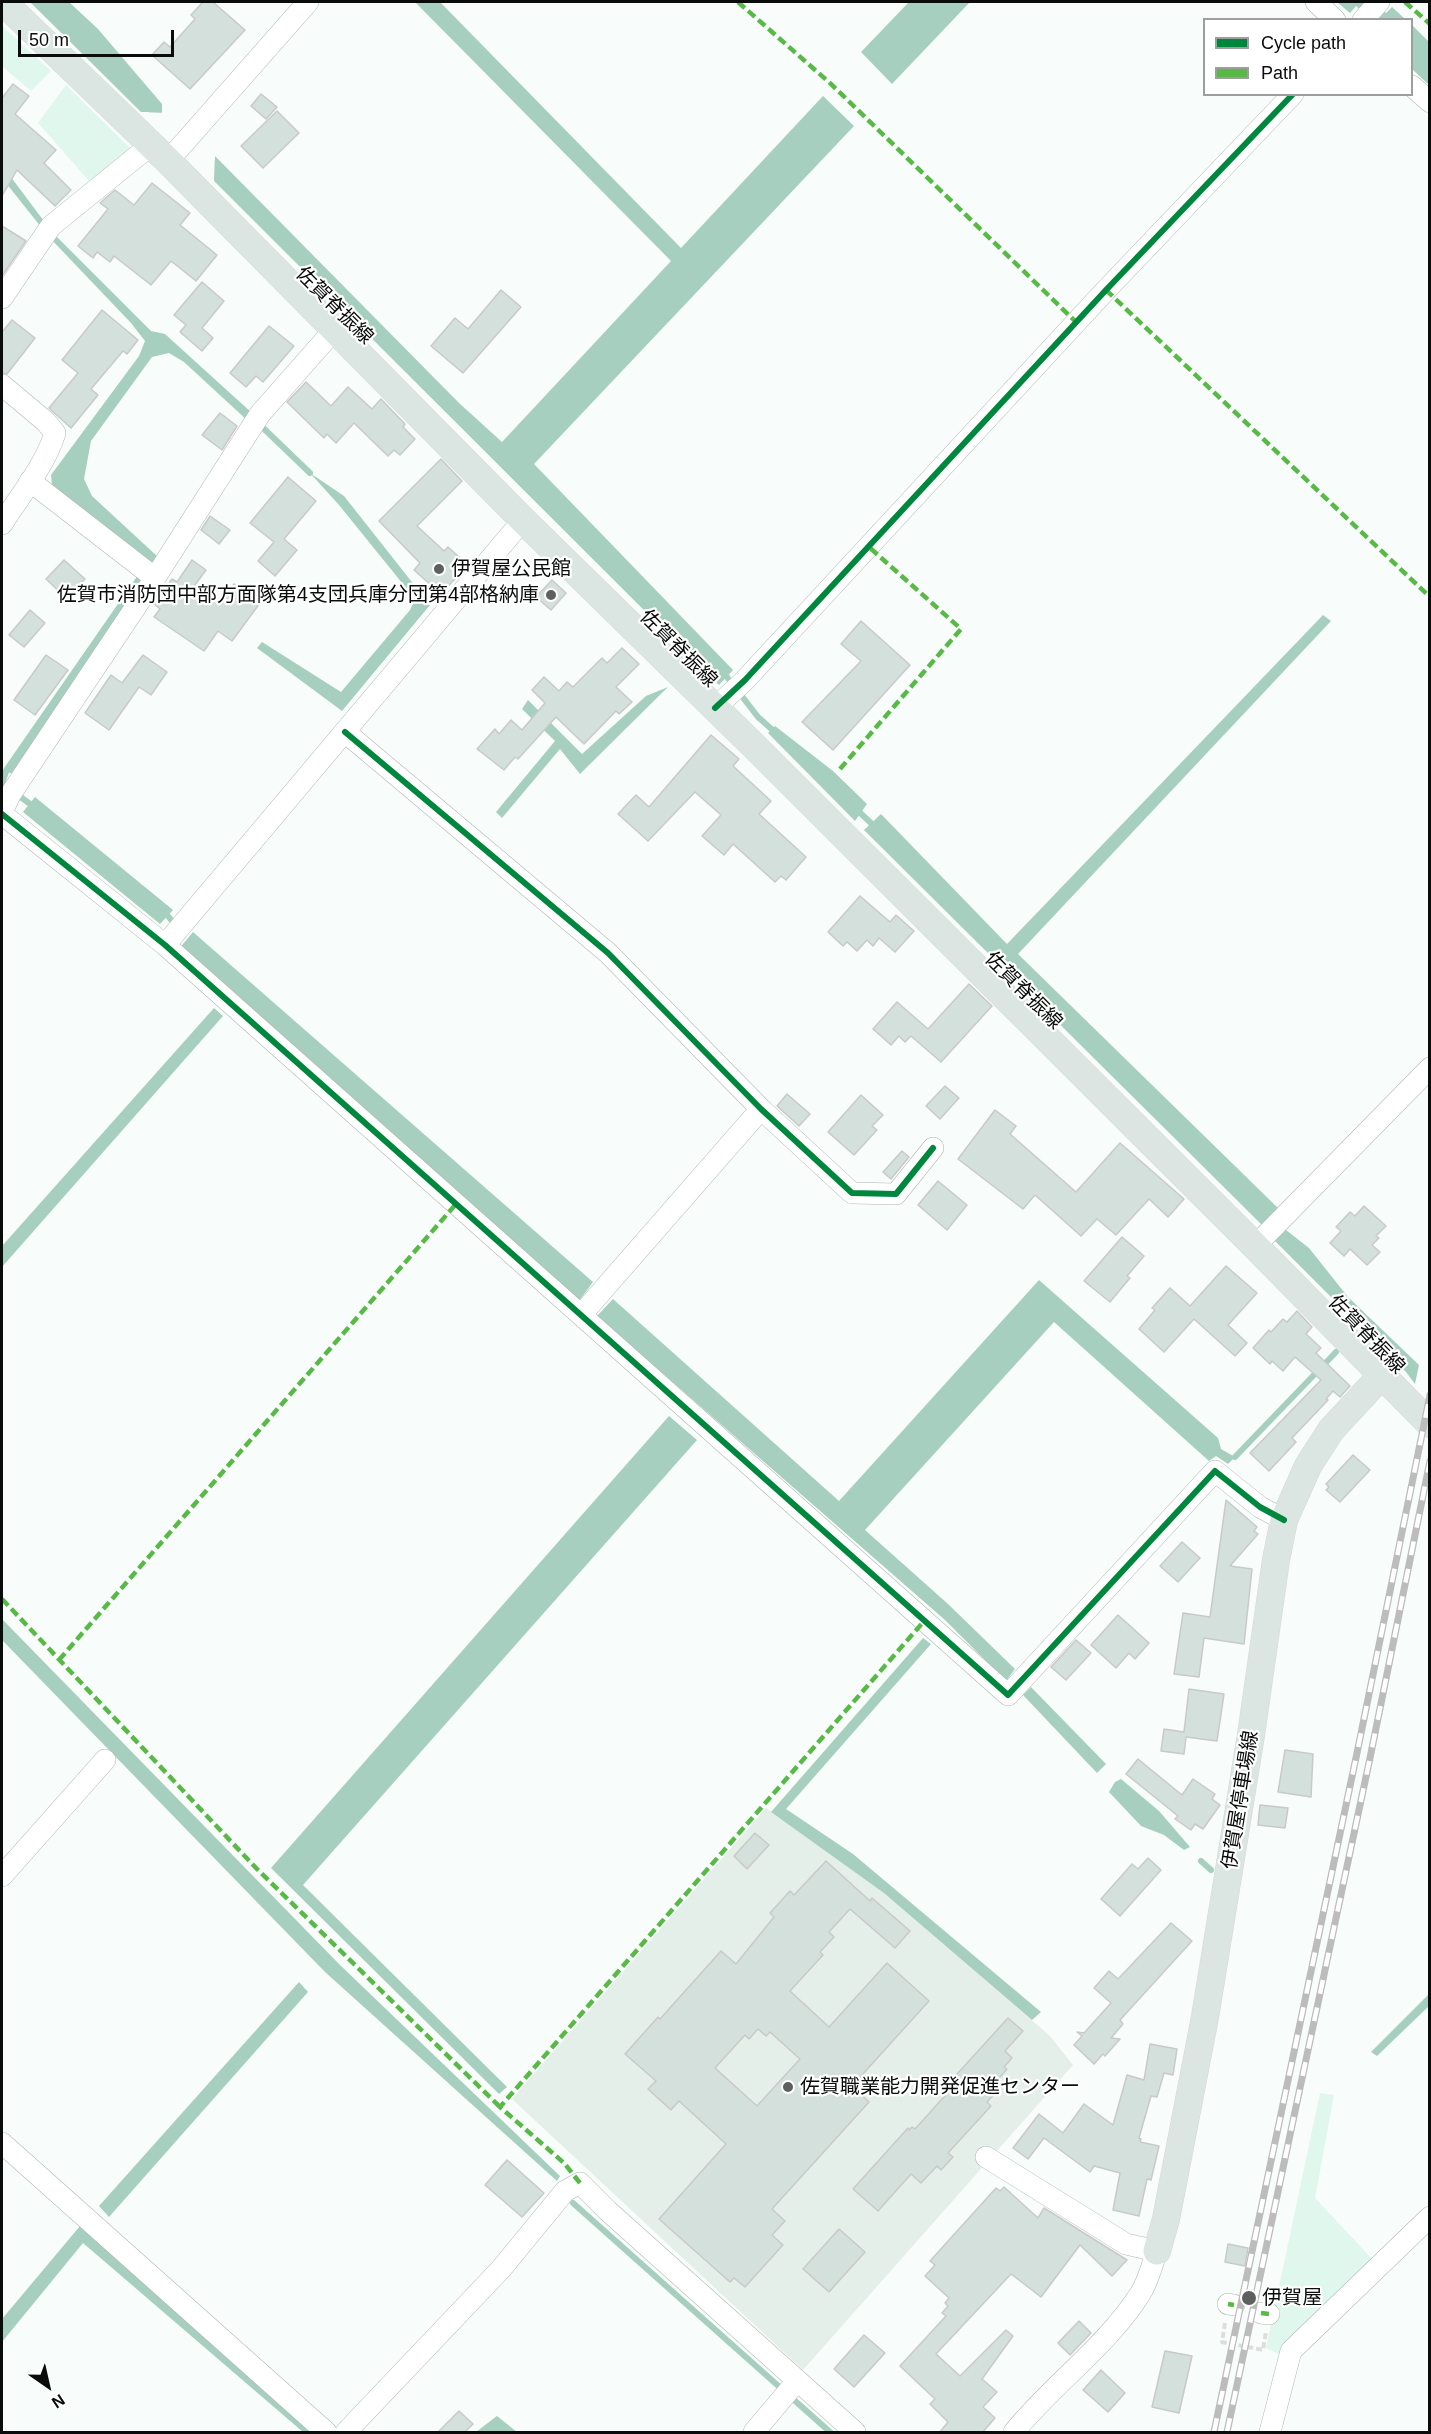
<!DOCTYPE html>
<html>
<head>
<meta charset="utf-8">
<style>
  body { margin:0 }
  #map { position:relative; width:1431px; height:2434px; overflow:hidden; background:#f8fcfa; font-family:Helvetica,sans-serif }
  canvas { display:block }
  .frame { position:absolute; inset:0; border:3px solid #0a0c0b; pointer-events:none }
  .legend { position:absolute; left:1203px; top:18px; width:210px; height:78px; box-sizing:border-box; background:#fff; border:2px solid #9d9e9d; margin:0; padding:8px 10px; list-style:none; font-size:18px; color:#0a0c0b }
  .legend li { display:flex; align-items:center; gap:12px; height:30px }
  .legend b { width:30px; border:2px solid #9d9e9d }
  .north { position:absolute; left:18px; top:2356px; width:60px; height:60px; -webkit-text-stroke:4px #fff; paint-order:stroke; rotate:146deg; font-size:16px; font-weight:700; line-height:24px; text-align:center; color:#0a0c0b }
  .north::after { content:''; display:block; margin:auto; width:21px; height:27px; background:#0a0c0b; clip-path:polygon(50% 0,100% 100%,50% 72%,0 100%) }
  .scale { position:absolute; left:18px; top:30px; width:156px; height:27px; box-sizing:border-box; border:3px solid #0a0c0b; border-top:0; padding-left:8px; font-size:18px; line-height:21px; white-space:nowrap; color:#0a0c0b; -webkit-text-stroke:4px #fff; paint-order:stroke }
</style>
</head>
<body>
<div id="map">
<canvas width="1431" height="2434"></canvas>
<div class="frame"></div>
<ul class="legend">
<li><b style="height:8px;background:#00873e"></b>Cycle path</li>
<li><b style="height:8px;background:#58b947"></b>Path</li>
</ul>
<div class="north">N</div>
<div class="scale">50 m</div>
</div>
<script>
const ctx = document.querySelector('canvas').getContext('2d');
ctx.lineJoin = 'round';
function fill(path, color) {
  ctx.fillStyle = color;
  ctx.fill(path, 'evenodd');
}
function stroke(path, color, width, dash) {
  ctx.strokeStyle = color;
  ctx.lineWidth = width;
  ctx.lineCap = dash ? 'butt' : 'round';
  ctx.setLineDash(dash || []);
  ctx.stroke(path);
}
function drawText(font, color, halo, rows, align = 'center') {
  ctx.font = font + ' Helvetica,"Noto Sans JP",sans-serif';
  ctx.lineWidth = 4.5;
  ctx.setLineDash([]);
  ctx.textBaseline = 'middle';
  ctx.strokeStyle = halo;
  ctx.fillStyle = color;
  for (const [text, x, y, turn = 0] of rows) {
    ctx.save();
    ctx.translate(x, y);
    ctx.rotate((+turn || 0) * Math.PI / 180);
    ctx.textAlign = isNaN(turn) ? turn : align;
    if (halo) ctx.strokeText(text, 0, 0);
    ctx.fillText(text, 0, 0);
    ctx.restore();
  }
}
fill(new Path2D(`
  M766,1808L888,1895L1050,2036L1073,2065L803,2370L512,2099Z`), '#e5efea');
fill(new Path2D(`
  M2,26L51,71L31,91L2,66Z
  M66,85L131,149L90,182L38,123Z
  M1320,2093L1334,2095L1315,2198L1375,2262L1281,2355L1266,2348Z`), '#dff7ed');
fill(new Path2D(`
  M30,2H69L98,29L162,104V113L215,160V156L459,403L502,442L671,261L415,2H440L681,248L823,96L854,126L534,464L733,670L719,685L214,181V174L148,112H141Z
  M909,2H970L892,84L861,52Z
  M1337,2H1374L1386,13L1392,7L1405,19H1370L1356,6L1350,13Z
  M1412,25L1429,42V85L1412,69Z
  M2,165L52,232L151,331L165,334L252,413L248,421L184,362L169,353L152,357L91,441L84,479L92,496L158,557L154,564L52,485L51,475L139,356L145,341L131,323L49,237L2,178Z
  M310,473L344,496L430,605L342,711L257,648L262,642L341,692L410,610L415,599L339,505Z
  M138,575L145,581L15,774L2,771Z
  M1323,615L1331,621L1018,954L1279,1209L1262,1225L864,830L881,814L1007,944Z
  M668,687L580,774L560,749L502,818L496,812L555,741L522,709L528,700L582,754L646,696Z
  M775,726L833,771L867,804L855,821L768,733Z
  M35,797L173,910L160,924L23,812Z
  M193,932L593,1282L579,1301L179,949Z
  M214,1008L223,1016L2,1267V1246Z
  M1286,1230L1309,1248L1348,1297L1419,1365L1415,1384L1406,1372L1275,1241Z
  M1039,1280L1218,1438L1221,1449L1235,1457L1228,1464L1216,1456L1209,1461L1054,1322L865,1530L948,1604L1015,1669L1006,1681L945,1620L597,1316L613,1299L839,1501Z
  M669,1416L697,1440L303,1885L507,2087L499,2094L271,1868Z
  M2,1619L339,1964L560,2176L557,2181L325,1972L2,1640Z
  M923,1638L931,1644L786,1809L853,1854L1041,2012L1032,2020L884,1893L771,1812Z
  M1031,1687L1106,1764L1097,1773L1023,1695Z
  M1121,1779L1159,1811L1190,1847L1184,1850L1164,1835L1141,1826L1109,1792L1115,1782Z
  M299,1982L308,1992L109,2217L99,2206Z
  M1429,1994V2006L1377,2056L1371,2052Z
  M80,2226L314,2432H303L83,2243L2,2342V2319Z
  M497,2416L517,2432H498L496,2431L493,2432H476Z`), '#a7cfbf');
fill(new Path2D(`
  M141,112L166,113L212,155L215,153L214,181Z`), '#f8fcfa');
stroke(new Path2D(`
  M258,423L310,473
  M727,677L758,717L777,734
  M2,783L30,804
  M2,783L6,772
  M856,809L871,823
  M168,916L175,925
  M1235,1457L1336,1352
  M1201,1861L1211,1870
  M573,2203L830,2432`), '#a7cfbf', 6);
const building = new Path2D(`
  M203,2H213L245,30L190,89L152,55L164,42L170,47L195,19L191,15Z
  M13,84L29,96L15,114L56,150L44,163L71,190L55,206L17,170L2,196V98Z
  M261,94L277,107L266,119L251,106Z
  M277,111L299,133L263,168L241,146Z
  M152,183L190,213L180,225L217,255L196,281L171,261L151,285L114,256L110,262L97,252L93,258L78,246L108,209L100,203L115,190L134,205Z
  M2,226L26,241L2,276Z
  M202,282L224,301L202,328L213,338L202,351L180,332L186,325L174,315Z
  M501,290L521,307L463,373L431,346L455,318L468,329Z
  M102,310L138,340L127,354L123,351L91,389L98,395L71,428L49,408L78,373L62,360Z
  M12,320L35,338L7,374L2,373V332Z
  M269,326L294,346L263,382L256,376L246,387L230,373Z
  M306,382L331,406L348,387L372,409L381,399L405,424L403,427L415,439L400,455L394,450L388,456L354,423L336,443L327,434L324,438L287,402Z
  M220,413L237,426L222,450L202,435Z
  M441,459L462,481L417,526L444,551L448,547L459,557L455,562L464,569L441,594L414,570L420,563L379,521Z
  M288,477L316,501L284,539L297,550L275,576L258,561L274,542L250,523Z
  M210,516L230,530L219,544L201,530Z
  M64,560L85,579L66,598L46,579Z
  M192,560L206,570L195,585L221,603L234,584L260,603L232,641L218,631L204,651L154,617L160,609L154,604L172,579L177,582Z
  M552,580L566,593L551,610L536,597Z
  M30,610L45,623L24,647L9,635Z
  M861,621L910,665L833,750L802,722L861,661L841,644Z
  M622,648L639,664L616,687L632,702L619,714L616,711L584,744L556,717L518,759L515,757L504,770L477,749L495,729L499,734L511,720L522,730L545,703L532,690L544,677L559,691L567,682L573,687L602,658L607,663Z
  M46,655L68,670L35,715L14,700Z
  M143,655L167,672L151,695L139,687L109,730L85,713L111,675L122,683Z
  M711,735L739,759L733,766L771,801L759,814L806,857L786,880L781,876L775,882L733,844L724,855L702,836L721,815L695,792L648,841L618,814L636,795L649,807Z
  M860,896L890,922L896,915L914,931L895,952L879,938L873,946L867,940L857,951L847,942L843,946L828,932Z
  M969,984L992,1006L941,1062L911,1036L905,1042L899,1036L891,1045L873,1029L897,1002L928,1029Z
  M945,1086L959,1098L940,1119L926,1106Z
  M787,1094L810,1114L799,1126L777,1106Z
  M861,1095L883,1115L872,1126L877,1130L854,1155L828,1132Z
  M995,1110L1016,1126L1010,1134L1076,1192L1120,1143L1184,1199L1168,1217L1149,1199L1116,1235L1097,1219L1081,1236L1035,1195L1023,1209L958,1159Z
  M902,1151L909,1157L891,1179L883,1172Z
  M938,1181L967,1205L947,1230L918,1205Z
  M1364,1206L1386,1226L1376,1236L1379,1238L1372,1245L1380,1252L1367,1265L1350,1249L1344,1256L1330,1243L1341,1231L1336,1227L1350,1212L1355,1216Z
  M1122,1237L1144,1256L1127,1276L1130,1278L1110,1302L1084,1281Z
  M1226,1266L1257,1293L1228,1325L1247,1343L1235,1356L1194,1319L1164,1352L1139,1329L1155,1310L1152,1308L1170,1288L1190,1306Z
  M1297,1311L1312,1327L1306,1334L1321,1348L1316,1353L1350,1386L1340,1397L1333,1391L1326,1399L1328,1400L1292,1438L1296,1442L1269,1471L1250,1453L1321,1380L1295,1357L1283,1371L1272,1361L1270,1364L1253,1348L1269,1330L1271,1332L1283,1319L1287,1322Z
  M1353,1455L1370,1470L1340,1502L1326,1490L1329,1487L1326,1484Z
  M1226,1500L1257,1527L1254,1531L1258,1534L1230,1566L1252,1569L1244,1644L1204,1638L1199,1677L1174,1674L1183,1613L1210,1617Z
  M1182,1542L1200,1558L1178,1582L1160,1566Z
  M1118,1615L1149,1643L1135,1659L1129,1653L1116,1668L1091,1645Z
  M1076,1640L1091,1653L1066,1680L1051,1667Z
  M1189,1689L1224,1694L1217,1741L1186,1737L1184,1754L1161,1751L1164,1729L1184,1732Z
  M1285,1750L1313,1754L1311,1797L1278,1792Z
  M1138,1759L1182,1795L1193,1779L1215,1794L1212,1799L1220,1805L1203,1829L1195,1824L1191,1830L1175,1819L1178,1816L1126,1774Z
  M1260,1805L1288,1808L1285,1828L1258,1825Z
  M755,1833L769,1845L747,1869L734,1856Z
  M1148,1858L1161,1870L1120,1916L1101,1899L1132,1864L1138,1869Z
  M826,1861L870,1901L872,1898L910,1931L895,1948L850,1909L829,1932L834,1937L820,1952L823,1955L790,1991L829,2027L887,1963L929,2001L852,2086L869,2102L772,2209L785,2221L772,2235L783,2245L745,2287L734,2278L730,2282L659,2219L726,2144L679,2101L671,2110L648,2089L656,2081L625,2054L658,2017L660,2019L721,1951L736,1964L774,1917L770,1913L790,1891L794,1895ZM758,2029L766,2036L770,2032L800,2059L757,2106L715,2068L745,2035L749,2039Z
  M1171,1923L1192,1941L1120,2020L1123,2024L1111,2038L1120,2039L1105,2056L1103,2054L1094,2064L1074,2045L1082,2036L1077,2032L1084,2033L1111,2003L1094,1988L1109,1971L1118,1979Z
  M1008,2018L1023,2031L1005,2051L1012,2058L1004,2067L1007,2069L994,2084L1000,2088L987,2102L991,2106L948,2153L953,2157L941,2170L937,2166L921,2183L911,2174L878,2211L853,2189L908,2128L909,2130L912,2127L915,2129L952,2088L948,2084Z
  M1150,2044L1177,2049L1173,2075L1164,2073L1157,2097L1151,2096L1139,2138L1141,2139L1140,2142L1159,2146L1151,2180L1147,2179L1139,2216L1113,2210L1120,2173L1094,2166L1090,2172L1044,2138L1028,2159L1013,2148L1039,2114L1063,2133L1084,2104L1113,2125L1127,2075L1144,2080Z
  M507,2160L544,2193L522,2217L485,2185Z
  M1004,2187L1038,2218L1044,2208L1127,2260L1112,2276L1080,2245L1041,2297L1011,2274L936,2354L960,2376L1006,2330L1013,2336L982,2379L997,2392L983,2407L995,2418L982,2433H939L948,2422L930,2404L935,2399L900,2366L946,2316L942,2313L948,2306L945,2303L949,2298L925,2276L935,2265L930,2261L996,2188L1000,2191Z
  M839,2229L865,2252L829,2292L803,2269Z
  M1228,2244L1248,2248L1245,2266L1225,2262Z
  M1079,2321L1091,2333L1070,2355L1058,2343Z
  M864,2335L885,2353L854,2387L834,2369Z
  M1165,2351L1192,2356L1179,2413L1152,2407Z
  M1101,2370L1125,2393L1108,2412L1083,2390Z
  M459,2411L473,2424L464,2433H437Z`);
fill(building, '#d4e0db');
stroke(building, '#c8caca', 1.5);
const minor = new Path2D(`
  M1316,2L1335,20
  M1363,20L1379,2
  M1412,86L1430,102
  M168,161L308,2
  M2,298L51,226L151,145
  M2,385L46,422L55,433C46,464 19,497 2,524
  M30,481L155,578
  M715,708L745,680L1106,290L1293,94
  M345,732L608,953L761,1109L852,1193L896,1194L933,1148
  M2,812L10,795L155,578L260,414L334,330
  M2,814L165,945L1008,1695L1215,1471L1260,1507L1284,1520
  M165,945L523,520
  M1255,1246L1430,1068
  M581,1315L761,1109
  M2,1876L105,1760
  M2,2143L326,2432
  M986,2157L1126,2244L1157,2251C1152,2265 1148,2282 1140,2294C1107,2346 1053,2384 1014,2432
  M1228,2304L1234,2305
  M1261,2313L1269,2314
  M346,2432L501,2269L565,2191L580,2183L608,2211L855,2432
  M754,2432L797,2381
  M1270,2432L1291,2351L1430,2217`);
const major = new Path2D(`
  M3,2L168,161L523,520L754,746L1255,1246L1430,1424
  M1157,2251L1166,2219L1205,2017L1251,1735L1276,1560L1284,1520L1308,1466L1331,1430L1382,1375`);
stroke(minor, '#b2b4b4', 22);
stroke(major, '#d5d7d6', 28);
stroke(new Path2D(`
  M1225,2323L1222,2342L1263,2350L1266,2332`), '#dcdddc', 4, [6, 3]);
stroke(minor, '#fefffe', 21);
stroke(major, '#dbe6e3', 27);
const rail = new Path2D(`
  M1214,2432L1357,1753L1430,1395
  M1227,2432L1370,1758L1430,1461`);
stroke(rail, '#bbbcbb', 7);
stroke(rail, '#fff', 4.5, [14]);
stroke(new Path2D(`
  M738,2L831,84L1077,323
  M1405,2L1430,24
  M1106,290L1430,597
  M840,769L961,629L869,547
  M2,1599L257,1869L500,2107
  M59,1660L456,1204
  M580,2183L564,2163L500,2107L925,1620
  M1228,2304L1234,2305
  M1261,2313L1269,2314`), '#58b947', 4.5, [9, 4.5]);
stroke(new Path2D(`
  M715,708L745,680L1106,290L1293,94
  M345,732L608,953L761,1109L852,1193L896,1194L933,1148
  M2,814L165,945L1008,1695L1215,1471L1260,1507L1284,1520`), '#00873e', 6);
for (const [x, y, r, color] of [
  [439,569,6,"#5d605f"],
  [551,595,6,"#5d605f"],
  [788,2087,6,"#5d605f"],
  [1249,2298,8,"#5d605f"]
]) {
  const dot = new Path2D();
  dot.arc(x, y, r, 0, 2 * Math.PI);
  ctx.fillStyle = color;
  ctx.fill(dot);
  stroke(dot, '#fff', 2);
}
drawText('20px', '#0a0c0b', '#fff', [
  ["佐賀脊振線",334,306,45],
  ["佐賀脊振線",678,649,45],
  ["佐賀脊振線",1023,991,45],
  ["佐賀脊振線",1366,1335,46],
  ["伊賀屋停車場線",1241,1800,-81]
]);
drawText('20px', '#0a0c0b', '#fff', [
  ["伊賀屋公民館",451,569],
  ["佐賀市消防団中部方面隊第4支団兵庫分団第4部格納庫",539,595,"right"],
  ["佐賀職業能力開発促進センター",800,2087],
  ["伊賀屋",1262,2298]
], 'left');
</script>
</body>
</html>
